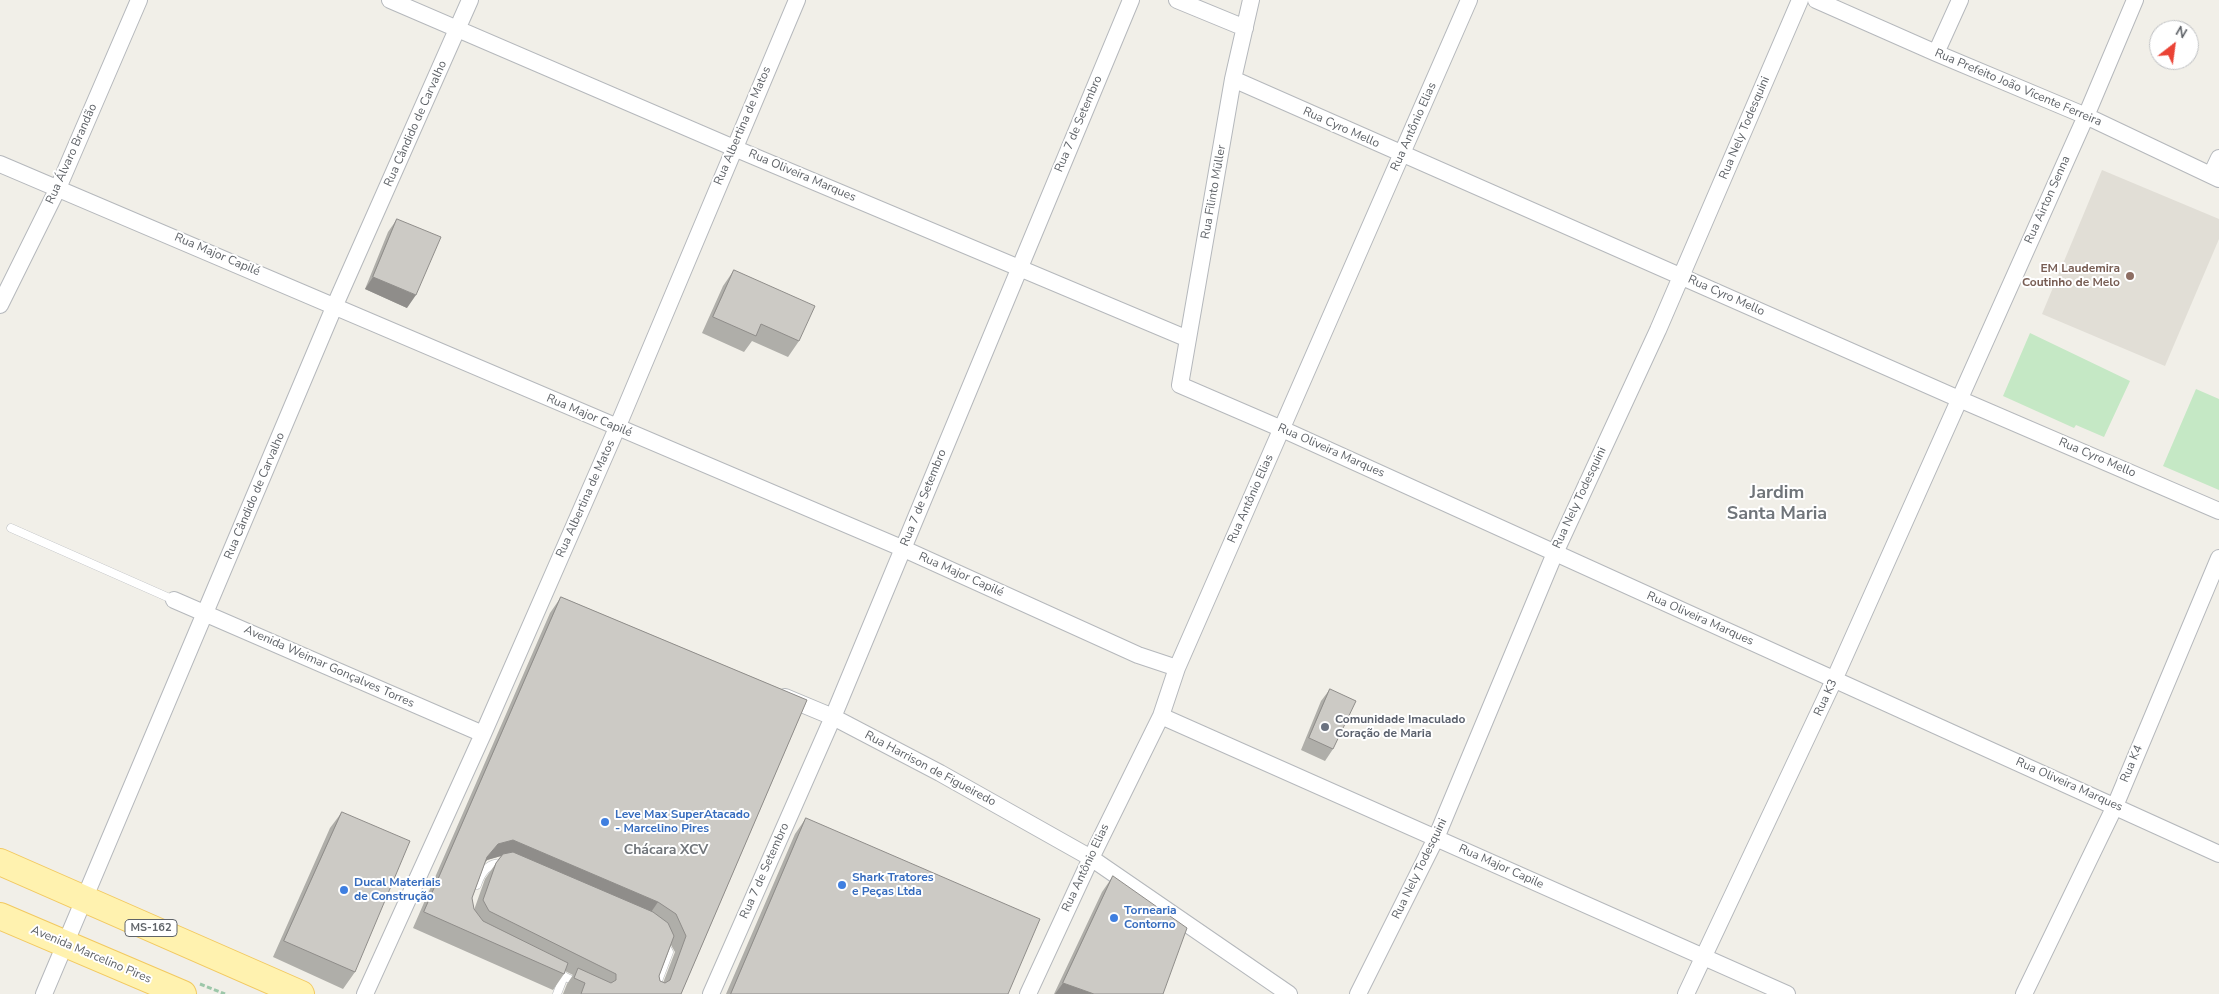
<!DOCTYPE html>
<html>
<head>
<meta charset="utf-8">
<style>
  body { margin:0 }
  #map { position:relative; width:2219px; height:994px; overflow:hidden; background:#f1efe8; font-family:"Nunito Sans",sans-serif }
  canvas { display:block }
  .north { position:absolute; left:2149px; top:20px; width:50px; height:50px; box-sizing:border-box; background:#fff; border:1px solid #bfc1c3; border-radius:50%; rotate:30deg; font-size:14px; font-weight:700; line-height:20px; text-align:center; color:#5f6368 }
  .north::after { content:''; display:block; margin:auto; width:18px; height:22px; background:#ea4335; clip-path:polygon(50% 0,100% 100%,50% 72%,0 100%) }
</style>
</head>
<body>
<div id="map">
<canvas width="2219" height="994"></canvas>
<div class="north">N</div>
</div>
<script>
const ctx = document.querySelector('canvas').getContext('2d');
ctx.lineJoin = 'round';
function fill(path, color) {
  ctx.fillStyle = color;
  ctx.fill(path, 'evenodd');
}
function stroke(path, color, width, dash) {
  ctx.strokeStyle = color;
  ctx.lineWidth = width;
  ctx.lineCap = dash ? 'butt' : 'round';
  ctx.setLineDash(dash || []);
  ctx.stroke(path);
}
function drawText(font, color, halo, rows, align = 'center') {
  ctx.font = font + ' "Nunito Sans",sans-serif';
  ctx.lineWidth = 4;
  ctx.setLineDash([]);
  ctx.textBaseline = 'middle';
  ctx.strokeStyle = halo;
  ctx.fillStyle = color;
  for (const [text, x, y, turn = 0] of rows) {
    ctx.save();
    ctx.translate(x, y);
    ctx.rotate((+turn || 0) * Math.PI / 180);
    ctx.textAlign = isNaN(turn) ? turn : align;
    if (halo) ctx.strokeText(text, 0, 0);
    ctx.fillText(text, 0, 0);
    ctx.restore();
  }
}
fill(new Path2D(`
  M2102,170L2219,219V239L2165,366L2042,314Z`), '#e1ded6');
fill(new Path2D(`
  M2030,333L2130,381L2104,437L2076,425L2074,428L2003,396Z
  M2196,389L2219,399V490L2163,466Z`), '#c5e8c5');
const service = new Path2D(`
  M11,528L174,600
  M477,885C481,872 489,862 504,863
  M555,972L578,983
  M557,994L564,976
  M653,994L669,952L664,943`);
const minor = new Path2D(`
  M390,0L734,148L1188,339
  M1177,0L1245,28
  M1251,0L1233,79L1180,385L1282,429L2219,854
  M1816,0L1936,53L2086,116L2219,179
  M1936,53L1960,0
  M1233,79L1959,399L2219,511
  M0,164L904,549L1138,655L1177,668
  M2211,175L2219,158
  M0,305L58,188L139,0
  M174,600L483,734
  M785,697L833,717L940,773L1091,858L1289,994
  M1161,716L1787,994
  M44,994L335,305L470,0
  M365,994L483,734L617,428L797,0
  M711,994L833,717L1131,0
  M1028,994L1091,858L1161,716L1177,668L1469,0
  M1358,994L1436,838L1555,553L1658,330L1800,0
  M1686,994L1834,680L2086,116L2135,0
  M2024,994L2115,806L2219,558`);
const primary = new Path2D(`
  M0,862L301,994
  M0,916L183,994`);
stroke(service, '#b5b8bc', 9);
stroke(minor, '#b5b8bc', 18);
stroke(primary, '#f2c960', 28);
stroke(new Path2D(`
  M200,984L225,994`), '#9cc7a9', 3, [5, 2.5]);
stroke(service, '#fff', 8);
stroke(minor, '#fff', 16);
stroke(primary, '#fff2af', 26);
fill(new Path2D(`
  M397,219L407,308L365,289L388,232Z
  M734,270L799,341L788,357L752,341L744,352L702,333L723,286Z
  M561,597L807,700L681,994H563L567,984L573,975L565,971L564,974L553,990L413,928L550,613ZM501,856L485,879L474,910L472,898L485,863L487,860ZM671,945L675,952L663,983L660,981L659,976Z
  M1330,689L1333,749L1325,761L1301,750L1321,701Z
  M342,812L355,972L343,989L273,957L330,828Z
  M806,818L1008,994H726L795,834Z
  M1113,876L1163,994H1054L1102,892Z`), '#afaea9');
fill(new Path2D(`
  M373,277L416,295L407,308L365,289Z
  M513,840L658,902L647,918L501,856L487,860L475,873L487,857L498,844Z
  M1063,983L1094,994H1055Z`), '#8f8d8a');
const building = new Path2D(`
  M397,219L441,237L416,295L373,277Z
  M734,270L815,306L799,341L761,324L756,336L713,317Z
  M561,597L807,700L681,994H581L585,983L574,978L578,968L611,983L616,980V974L489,911L483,900L496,863L503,854L513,852L653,912L668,923L674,936L659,976L660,981L665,983L670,980L686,936L676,914L658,902L513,840L498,844L487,857L472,898L474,909L483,921L568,963L564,974L424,912Z
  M1330,689L1356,701L1333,749L1309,738Z
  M342,812L410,841L355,972L284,941Z
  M806,818L1040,919L1008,994H731Z
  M1113,876L1187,928L1163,994H1094L1063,983Z`);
fill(building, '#cccac5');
stroke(building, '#8f8d8a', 1);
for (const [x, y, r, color] of [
  [2130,276,5,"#8d6e63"],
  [1325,727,5,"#6b7280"],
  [605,822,5,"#3f7fe0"],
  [842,885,5,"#3f7fe0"],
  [344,890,5,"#3f7fe0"],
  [1114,918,5,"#3f7fe0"]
]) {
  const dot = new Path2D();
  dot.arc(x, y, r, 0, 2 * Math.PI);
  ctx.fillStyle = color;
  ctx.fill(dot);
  stroke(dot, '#fff', 2);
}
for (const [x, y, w] of [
  [151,928,52]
]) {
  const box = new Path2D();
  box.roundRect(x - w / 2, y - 8.5, w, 17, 4);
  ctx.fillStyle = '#fff';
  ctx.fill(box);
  stroke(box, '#5f6368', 1);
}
drawText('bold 11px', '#5f6368', null, [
  ["MS-162",151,928]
]);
drawText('12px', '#5f6368', '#fff', [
  ["Rua Prefeito João Vicente Ferreira",2018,88,23],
  ["Rua Cândido de Carvalho",416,124,-66],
  ["Rua 7 de Setembro",1079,124,-67],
  ["Rua Albertina de Matos",743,126,-67],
  ["Rua Antônio Elias",1414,127,-66],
  ["Rua Cyro Mello",1341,128,24],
  ["Rua Nely Todesquini",1745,128,-67],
  ["Rua Álvaro Brandão",72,154,-66],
  ["Rua Oliveira Marques",802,176,23],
  ["Rua Filinto Müller",1214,192,-80],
  ["Rua Airton Senna",2048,200,-66],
  ["Rua Major Capilé",217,255,23],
  ["Rua Cyro Mello",1726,296,24],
  ["Rua Major Capilé",589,416,23],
  ["Rua Oliveira Marques",1331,451,24],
  ["Rua Cyro Mello",2097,458,23],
  ["Rua Cândido de Carvalho",255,496,-67],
  ["Rua 7 de Setembro",924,498,-68],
  ["Rua Nely Todesquini",1580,498,-65],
  ["Rua Albertina de Matos",586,499,-66],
  ["Rua Antônio Elias",1251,499,-66],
  ["Rua Major Capilé",961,575,24],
  ["Rua Oliveira Marques",1700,619,24],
  ["Avenida Weimar Gonçalves Torres",329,667,24],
  ["Rua K3",1826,698,-65],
  ["Rua K4",2132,764,-67],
  ["Rua Harrison de Figueiredo",930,769,28],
  ["Rua Oliveira Marques",2069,785,24],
  ["Rua Major Capile",1501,867,24],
  ["Rua Antônio Elias",1086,868,-65],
  ["Rua Nely Todesquini",1420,869,-64],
  ["Rua 7 de Setembro",765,871,-66],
  ["Avenida Marcelino Pires",91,955,23]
]);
drawText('bold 12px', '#785e54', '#fff', [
  ["EM Laudemira",2120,269],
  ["Coutinho de Melo",2120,283]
], 'right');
drawText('bold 12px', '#5b616d', '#fff', [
  ["Comunidade Imaculado",1335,720],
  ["Coração de Maria",1335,734]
], 'left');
drawText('bold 12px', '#366cbe', '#fff', [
  ["Leve Max SuperAtacado",615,815],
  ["- Marcelino Pires",615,829],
  ["Shark Tratores",852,878],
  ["e Peças Ltda",852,892],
  ["Ducal Materiais",354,883],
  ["de Construção",354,897],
  ["Tornearia",1124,911],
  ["Contorno",1124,925]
], 'left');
drawText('bold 14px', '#70757a', '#fff', [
  ["Chácara XCV",666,851]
]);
drawText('bold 18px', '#70757a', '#fff', [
  ["Jardim",1777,494],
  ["Santa Maria",1777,515]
]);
</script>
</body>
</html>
